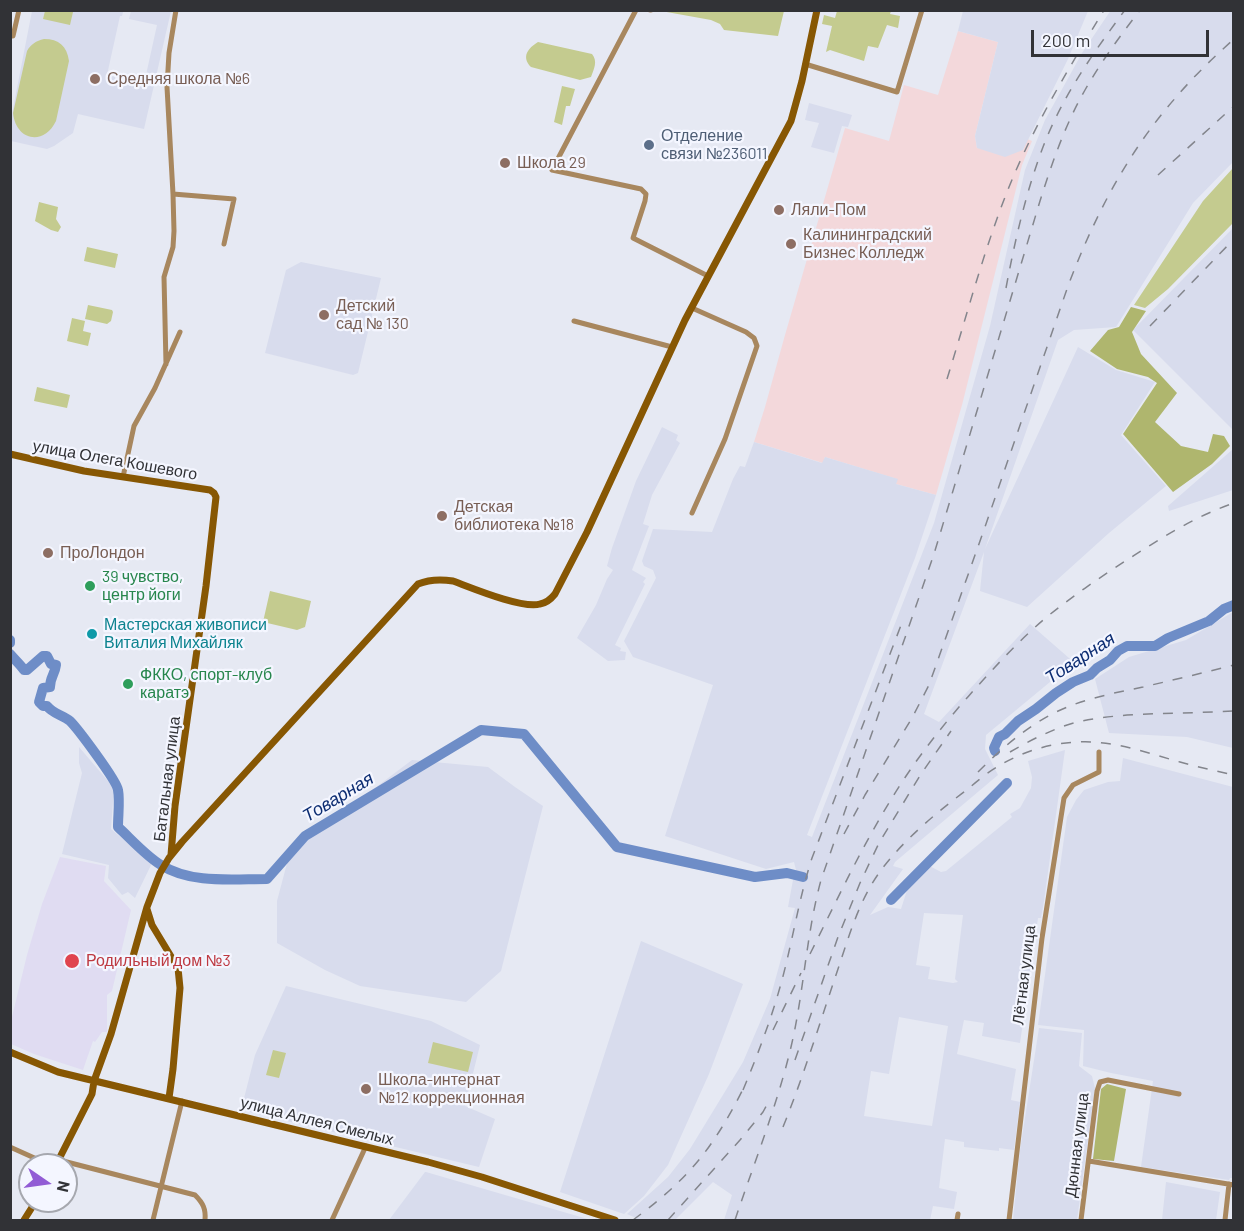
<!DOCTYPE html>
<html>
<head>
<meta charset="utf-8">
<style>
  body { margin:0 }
  #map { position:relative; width:1244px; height:1231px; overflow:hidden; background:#e6e9f3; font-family:Barlow,sans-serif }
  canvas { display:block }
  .frame { position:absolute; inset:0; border:12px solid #313236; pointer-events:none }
  .north { position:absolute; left:18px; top:1153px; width:60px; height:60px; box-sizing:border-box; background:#f4f6ff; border:2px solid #a6a8af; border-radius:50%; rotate:103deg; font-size:16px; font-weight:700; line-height:24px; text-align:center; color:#313236 }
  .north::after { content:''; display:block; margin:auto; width:21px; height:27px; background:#925cd5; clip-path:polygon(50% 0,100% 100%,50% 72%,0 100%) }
  .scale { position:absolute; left:1031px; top:30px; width:178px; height:27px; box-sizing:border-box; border:3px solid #313236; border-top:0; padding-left:8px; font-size:18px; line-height:21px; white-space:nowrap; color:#313236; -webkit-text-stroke:4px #f4f6ff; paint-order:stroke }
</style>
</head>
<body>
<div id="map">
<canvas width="1244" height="1231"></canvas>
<div class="frame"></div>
<div class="north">N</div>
<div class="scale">200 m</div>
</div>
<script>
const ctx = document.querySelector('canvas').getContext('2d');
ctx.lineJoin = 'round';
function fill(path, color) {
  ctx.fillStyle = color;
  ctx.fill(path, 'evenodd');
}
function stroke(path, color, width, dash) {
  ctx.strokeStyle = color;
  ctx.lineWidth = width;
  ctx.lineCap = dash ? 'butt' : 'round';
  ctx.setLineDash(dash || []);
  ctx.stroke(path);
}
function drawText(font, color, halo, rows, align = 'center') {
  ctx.font = font + ' Barlow,sans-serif';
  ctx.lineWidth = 4.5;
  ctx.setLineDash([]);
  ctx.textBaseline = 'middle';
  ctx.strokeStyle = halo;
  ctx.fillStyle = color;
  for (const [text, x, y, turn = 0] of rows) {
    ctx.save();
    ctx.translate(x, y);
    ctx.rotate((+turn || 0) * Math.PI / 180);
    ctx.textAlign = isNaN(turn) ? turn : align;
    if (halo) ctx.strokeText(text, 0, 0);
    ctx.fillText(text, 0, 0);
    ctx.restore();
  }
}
fill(new Path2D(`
  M958,31L998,42L975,136L977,148L1023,150L1027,139L1032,141L1022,165L962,405L936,495L896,484L897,479L825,457L823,463L754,442L765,407L785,335L845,128L889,141L904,85L938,95Z`), '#f3d8db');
fill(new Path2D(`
  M117,10L123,12L122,16H120L107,75L144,84L157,25L129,19L131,11H171L144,129L78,114L73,133L54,146L47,149L11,141V119L32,11Z
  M1111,10L1233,11V162L1193,203L1116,327L1074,330L1058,340L985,549L1078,347L1116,370L1155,382L1121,435L1166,486L1109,533L1027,607L980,591L984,552L924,714L939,722L1030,624L1077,665L1050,682L986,735L985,749L998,775L895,862L893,866L903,869L870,915L888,907L901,909L908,887L924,863L941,872L946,871L1012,817L1010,814L1020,808L1031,788L1032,777L1028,761L1065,750L1044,901L1041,918H1038L1020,1043L982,1036L984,1023L964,1020L957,1054L1016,1069L1011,1100L1020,1102L1014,1150L999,1148V1151L964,1147V1142L945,1139L939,1188L957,1192L954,1209L933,1206L930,1220H724L732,1195L713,1182L675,1220H633L636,1218L627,1214L668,1177L690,1149L743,1062L770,999L795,908L788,907L793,880L796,870L794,862L766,869L665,836L713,685L633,657L624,641L656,578L653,570L644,566L642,561L653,529L712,532L733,479L740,466L745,467L754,442L822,463L825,457L898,479L896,484L936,495L915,558L807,835L812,837L934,523L990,326L1025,170L1045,120L1082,53ZM924,913L963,915L955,979L958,982L953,983L928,979L930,967L916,965ZM899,1017L948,1026L932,1126L864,1116L871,1071L889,1074Z
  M963,11H1088L1068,59L1023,150L1005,157L977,148L975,136L998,42L958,31Z
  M809,103L852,115L848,127L842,126L834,153L811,147L819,123L805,120Z
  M1233,228V430L1133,330Z
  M301,262L381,278L358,373L353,375L265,353L286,270Z
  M662,427L678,435L676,440L680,443L652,495L643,524L649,526L632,570L646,578L643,582L645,584L615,645L621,648L620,651L626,652L625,660L608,661L577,638L596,605L607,579L613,570L607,566L612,548L636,481Z
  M1233,449V490L1169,511L1168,506Z
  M1233,612V748L1187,737L1109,733L1095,679L1129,657L1186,640Z
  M79,747L114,788L111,829L152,863L135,898L128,892L122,895L108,878L109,865L62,854L82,773L79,763Z
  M1123,758L1233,787V1178H1230L1229,1180L1141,1167L1153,1081L1111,1073L1083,1066L1084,1030L1038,1025L1067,817L1076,800L1084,790L1108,782L1120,781Z
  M412,760L488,767L515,787L543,806L501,971L466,1002L360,986L325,970L277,943V901L290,852Z
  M641,941L743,984L709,1074L668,1165L644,1196L624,1214L560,1192Z
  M286,986L431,1021L480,1045L465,1106L495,1119L479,1167L241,1110L255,1055Z
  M1039,1028L1082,1033L1079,1066L1092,1076L1095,1088L1077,1220H1013L1020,1150Z
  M425,1172H426L591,1220H389Z
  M1166,1182L1220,1192L1216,1220H1162Z`), '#d8dced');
fill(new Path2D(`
  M60,857L106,866L104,881L131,910L112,991L107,995V1032H102L95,1042L93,1041L83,1070L34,1054L11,1044V1021L27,955L42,904Z`), '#e0dcf2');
fill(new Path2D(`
  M66,11L73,12L70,25L43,19L45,11Z
  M661,11V10L784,11L778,36L724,30L720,24L711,20Z
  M837,11H891L890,14L900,16L898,28L887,25L878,48L868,46L864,61L830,50L826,52L832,26L822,24L824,15L835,18Z
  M44,39C59,39 67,46 69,61L56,121C44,146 16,141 13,113L27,51C31,44 36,41 44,39Z
  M538,42L592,54C598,61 594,69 591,77L580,80L531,67C521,57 528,48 538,42Z
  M562,86L575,89L570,106H566L562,125L554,122Z
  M1233,168V223L1168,289L1145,308L1134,305L1203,201Z
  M39,202L58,207L56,219L61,227L58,232L51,230L35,221Z
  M87,247L118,254L115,268L84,261Z
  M88,305L112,310L113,312L111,321L107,324L85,319Z
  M72,318L85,321L83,331L91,333L88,346L67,341Z
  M37,387L70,395L67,408L34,401Z
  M270,591L311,601L305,627L297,630L263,622Z
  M433,1042L473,1052L468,1072L428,1063Z
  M273,1050L286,1053L279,1078L266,1075Z`), '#c4cb8f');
fill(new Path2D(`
  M1131,307L1146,311L1132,332L1141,354L1177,393L1155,422L1181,446L1208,452L1213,434L1224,436L1230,446L1212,464L1173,492L1123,434L1157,383L1148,377L1117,369L1090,351L1108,330L1119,327Z
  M1107,1084L1126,1089L1114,1161L1093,1159L1101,1089Z`), '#afb66e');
stroke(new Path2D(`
  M10,640V643
  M10,654C15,660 20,664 24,670H27L43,656H47L51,664L56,665C55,674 50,677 50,687L43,688L39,702L43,706H47C53,714 63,715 70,721C78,729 117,781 118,790C120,801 118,815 118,827C131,839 146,856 161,865C191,884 232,879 267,879L305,836L481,730L524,734L617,847L755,877L787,873L803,877
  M995,751L994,748L999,737L1005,734L1018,721L1036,709L1056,693L1073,682L1090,675L1097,668L1110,660L1118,651L1127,646H1155L1168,638L1209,621L1224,609L1234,605
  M891,900L1007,783`), '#6e8dc7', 10);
stroke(new Path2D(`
  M636,10L552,170L641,189L646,194L645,201L633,238L708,276
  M650,10H651
  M10,36H13L19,10
  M805,64L897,92L922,10
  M173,194L234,199L224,244
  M692,308L746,332L754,338L757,346L725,439L692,513
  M574,321L672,347
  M166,364L164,277L173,247L174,231L173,194L167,87L169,53L176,10
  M123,477L134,426L155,388L180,332
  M10,1147L50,1165
  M59,1160L195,1195C203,1203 206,1209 205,1220
  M1089,1161L1234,1185
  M153,1220L182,1101
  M332,1220L366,1146
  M957,1220L958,1214
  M1009,1220L1042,938L1064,798L1073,785L1099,772V752
  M1081,1220L1097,1091L1100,1082L1108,1080L1179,1094
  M1225,1220L1229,1184`), '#a8875e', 5);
stroke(new Path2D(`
  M10,454L84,471L210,490L214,493L216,497L206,586L175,806L171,855
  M147,909L152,925L178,968L180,988L173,1069L169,1098
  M10,1052L58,1072L428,1162L482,1177L615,1220
  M56,1165L92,1094L94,1081L111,1034L147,907L160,873L169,858L182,842L418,584C430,579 440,579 453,581C472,588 522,609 540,604C547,603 551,599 555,594L587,532L685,320L791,121L802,81L817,10
  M24,1220L36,1201`), '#875703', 7);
stroke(new Path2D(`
  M1158,175L1234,106
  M1006,288C1015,240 1026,192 1043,147C1062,97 1093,53 1125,10
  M1150,326L1234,239
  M947,379C967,315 984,249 1009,187C1034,125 1069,68 1104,10
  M1010,752C1027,742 1045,733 1064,726C1084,719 1106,717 1127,715C1163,713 1198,713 1234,711
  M978,772C1001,749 1025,728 1054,713C1082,699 1114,693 1143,687C1173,680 1203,673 1234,665
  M844,834L865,795L912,718L929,685L986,524L1068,286C1094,217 1128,151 1178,95C1195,75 1214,57 1234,39
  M810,954C836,902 861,848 892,798C918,755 950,716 984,679C1004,657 1025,635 1048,616C1074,595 1102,576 1130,558C1163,537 1196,516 1234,503
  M773,1030L801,973
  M795,1060L838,937L860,883L879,843L921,774L951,731
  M743,1090C758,1054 772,1017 782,980C793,939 799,898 812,858L903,620
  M783,1127C804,1075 820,1022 838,969C849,936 859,901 879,873C900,843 938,811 968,789C977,781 987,773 997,767C1021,752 1050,743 1078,742C1113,740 1147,753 1180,762C1198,767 1216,771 1234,775
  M633,1220C656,1203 679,1184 698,1161C717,1138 733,1110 746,1083
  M668,1220L740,1140L763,1112L770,1099
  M735,1220C754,1163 777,1106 791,1047C804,992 806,935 821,880L934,554L1040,201C1052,163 1065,125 1085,90C1101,62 1120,36 1140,10`), '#83858c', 1.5, [10, 10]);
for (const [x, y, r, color] of [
  [95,79,6,"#8d6e63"],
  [649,145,6,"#5c6f8a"],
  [505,163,6,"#8d6e63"],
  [779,210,6,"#8d6e63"],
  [791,244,6,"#8d6e63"],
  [324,315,6,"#8d6e63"],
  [442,516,6,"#8d6e63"],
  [48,553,6,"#8d6e63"],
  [90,586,6,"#2e9e5b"],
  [92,634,6,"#0f9aa8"],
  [128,684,6,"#2e9e5b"],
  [72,961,8,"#e0444e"],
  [366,1089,6,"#8d6e63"]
]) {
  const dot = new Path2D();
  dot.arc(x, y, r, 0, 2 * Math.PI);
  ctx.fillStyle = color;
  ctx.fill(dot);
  stroke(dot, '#f4f6ff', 2);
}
drawText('16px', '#785e54', '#f4f6ff', [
  ["Средняя школа №6",107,79],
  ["Школа 29",517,163],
  ["Ляли-Пом",791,210],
  ["Калининградский",803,235],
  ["Бизнес Колледж",803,253],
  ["Детский",336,306],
  ["сад № 130",336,324],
  ["Детская",454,507],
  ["библиотека №18",454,525],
  ["ПроЛондон",60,553],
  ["Школа-интернат",378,1080],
  ["№12 коррекционная",378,1098]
], 'left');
drawText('16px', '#4e5e75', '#f4f6ff', [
  ["Отделение",661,136],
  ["связи №236011",661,154]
], 'left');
drawText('16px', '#313236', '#f4f6ff', [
  ["улица Олега Кошевого",115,460,10],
  ["Батальная улица",167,779,-83],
  ["Лётная улица",1024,975,-83],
  ["улица Аллея Смелых",317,1121,14],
  ["Дюнная улица",1077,1145,-83]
]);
drawText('16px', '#27864d', '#f4f6ff', [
  ["39 чувство,",102,577],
  ["центр йоги",102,595],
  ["ФККО, спорт-клуб",140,675],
  ["каратэ",140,693]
], 'left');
drawText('16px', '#0d838f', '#f4f6ff', [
  ["Мастерская живописи",104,625],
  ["Виталия Михайляк",104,643]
], 'left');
drawText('16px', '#be3a42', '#f4f6ff', [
  ["Родильный дом №3",86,961]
], 'left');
drawText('italic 18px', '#0d2d72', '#f4f6ff', [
  ["Товарная",1080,658,-33],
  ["Товарная",338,797,-31]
]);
</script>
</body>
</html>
